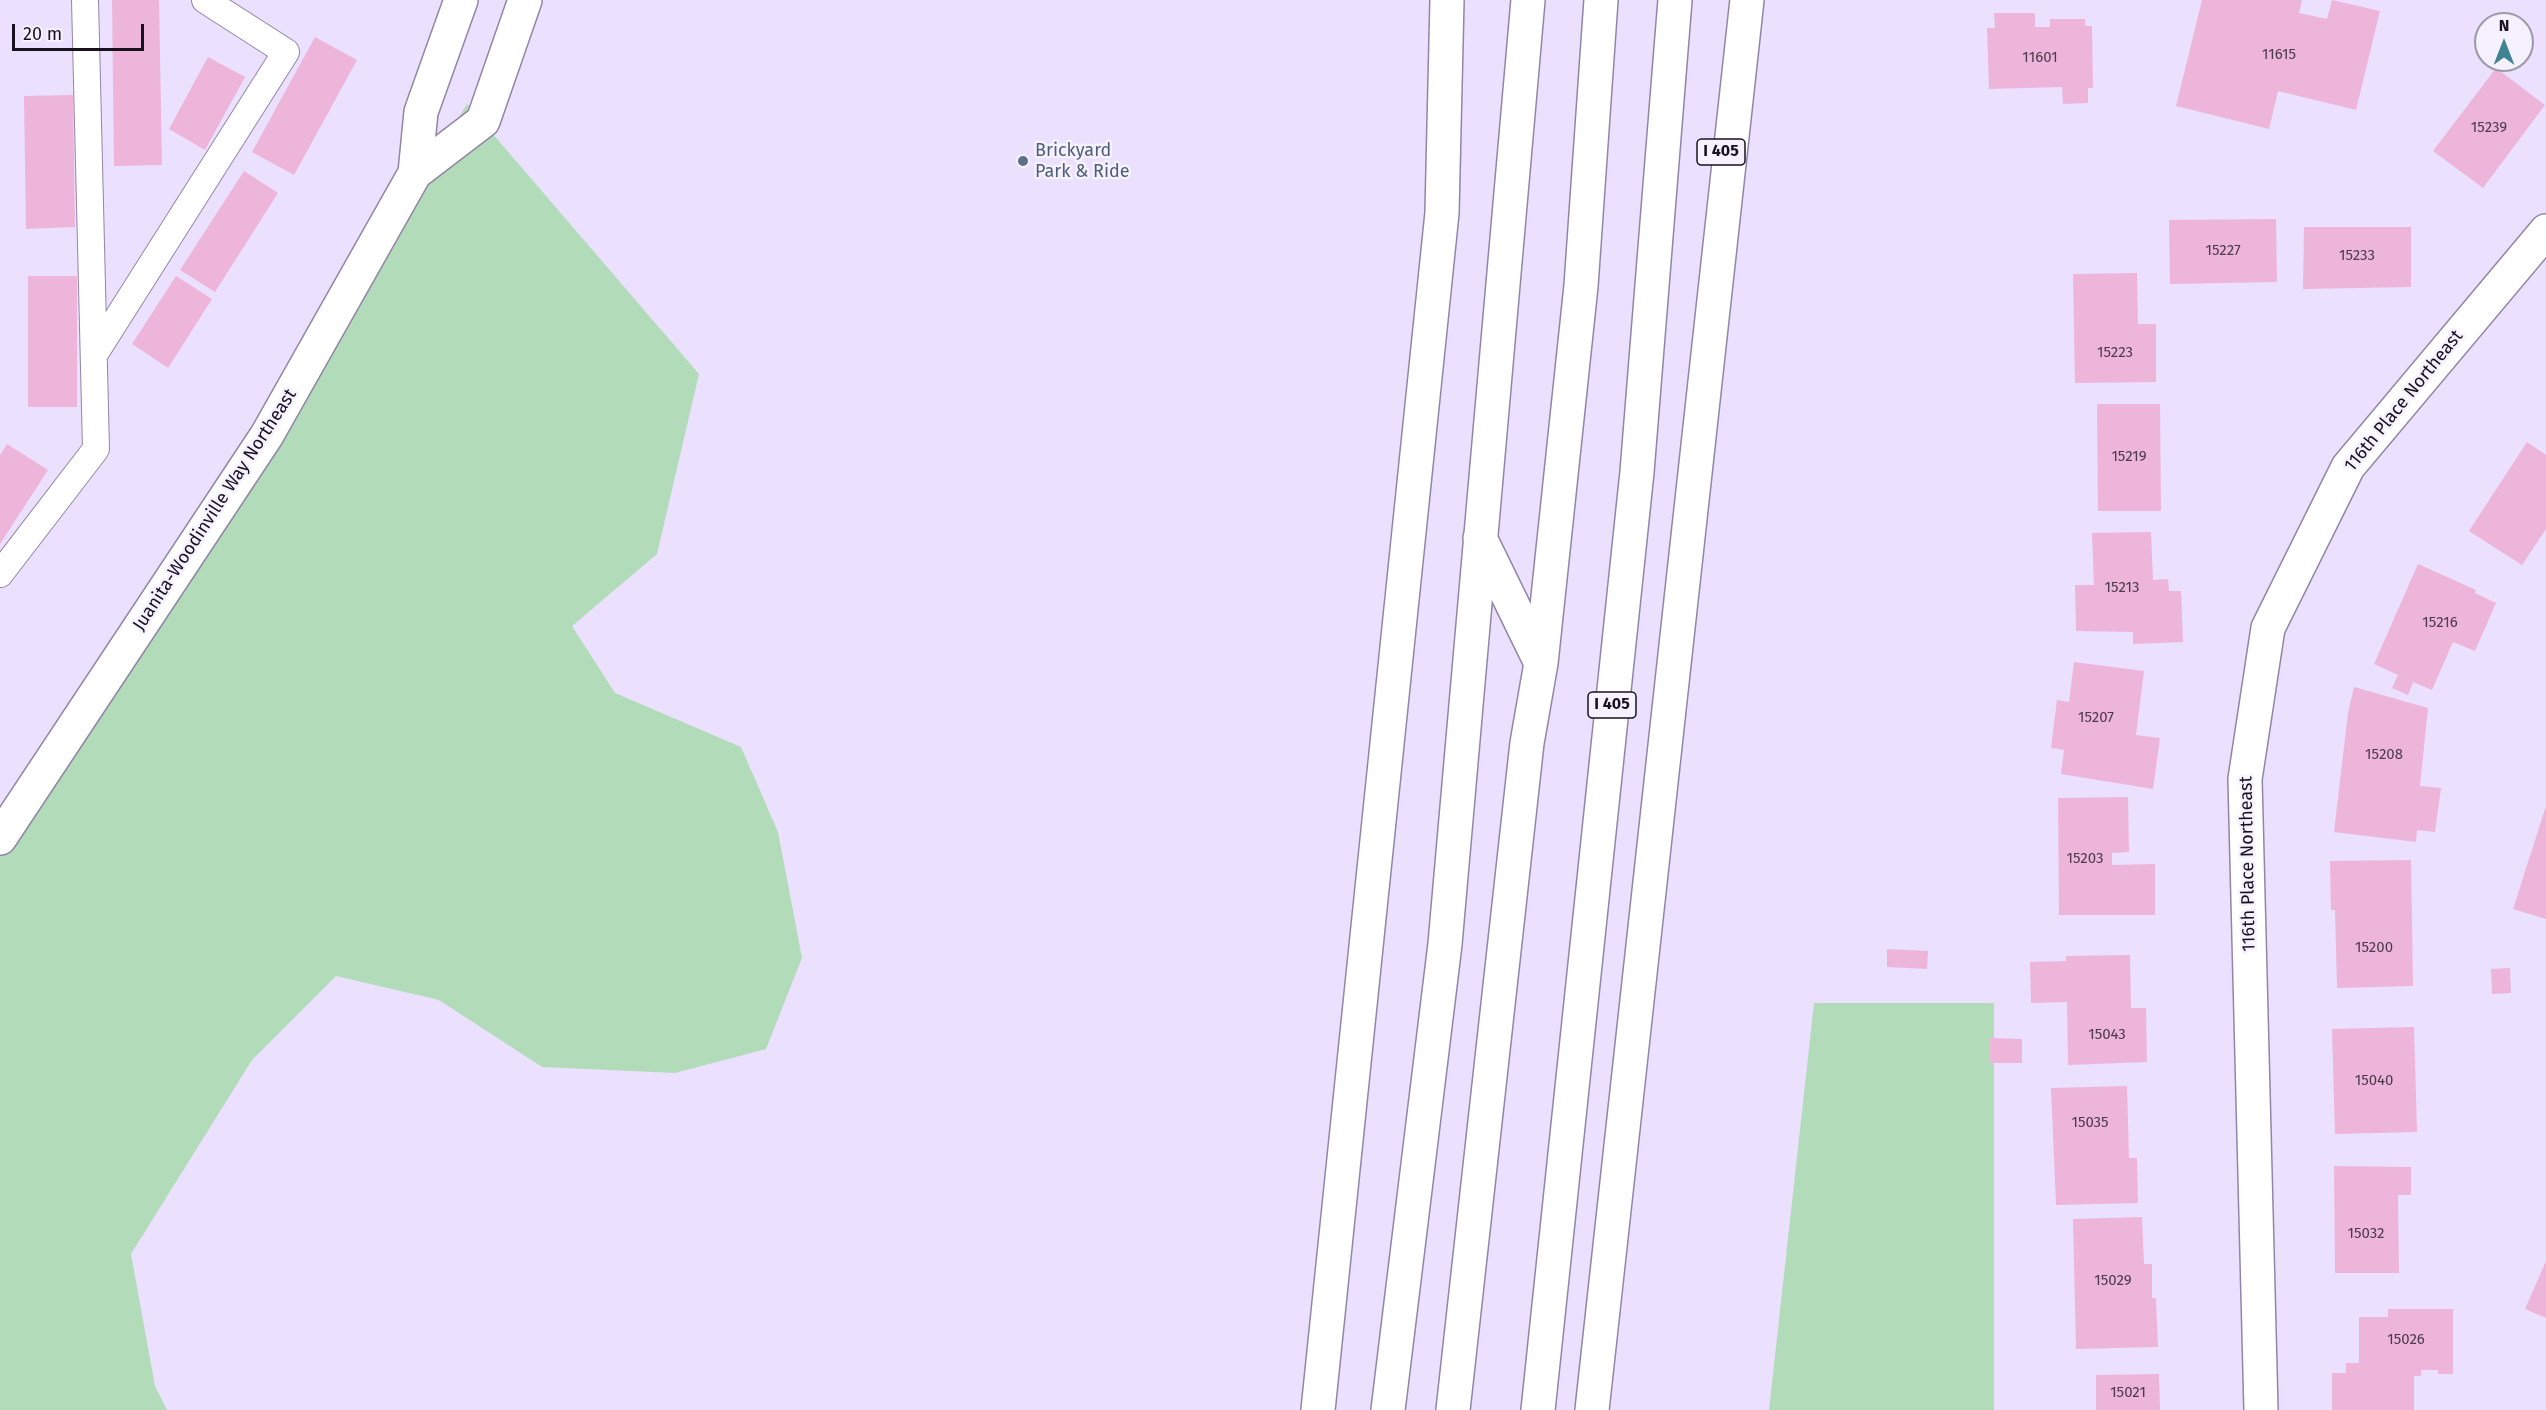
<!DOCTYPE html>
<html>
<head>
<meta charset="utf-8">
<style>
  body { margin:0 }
  #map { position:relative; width:2546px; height:1410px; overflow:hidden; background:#ebe0fd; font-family:"Fira Sans",sans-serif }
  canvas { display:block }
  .north { position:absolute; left:2474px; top:12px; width:60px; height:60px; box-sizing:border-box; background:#f6f1ff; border:2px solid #9d98a5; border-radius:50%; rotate:0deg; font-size:16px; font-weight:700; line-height:24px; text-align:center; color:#17121e }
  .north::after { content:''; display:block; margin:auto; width:21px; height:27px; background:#408393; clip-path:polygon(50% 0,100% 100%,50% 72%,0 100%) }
  .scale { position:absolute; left:12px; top:24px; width:132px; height:27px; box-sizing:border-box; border:3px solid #17121e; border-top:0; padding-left:8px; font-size:18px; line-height:21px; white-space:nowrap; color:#17121e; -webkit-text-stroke:4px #f6f1ff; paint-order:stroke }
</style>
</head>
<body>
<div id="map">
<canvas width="2546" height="1410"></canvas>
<div class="north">N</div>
<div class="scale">20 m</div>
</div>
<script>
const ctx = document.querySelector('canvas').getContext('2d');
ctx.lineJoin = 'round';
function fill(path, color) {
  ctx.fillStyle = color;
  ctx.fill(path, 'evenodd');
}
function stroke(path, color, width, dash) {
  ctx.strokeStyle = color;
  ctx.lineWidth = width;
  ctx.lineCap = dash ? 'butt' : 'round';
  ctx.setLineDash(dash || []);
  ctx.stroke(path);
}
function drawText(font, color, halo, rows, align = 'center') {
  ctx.font = font + ' "Fira Sans",sans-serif';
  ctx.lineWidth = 5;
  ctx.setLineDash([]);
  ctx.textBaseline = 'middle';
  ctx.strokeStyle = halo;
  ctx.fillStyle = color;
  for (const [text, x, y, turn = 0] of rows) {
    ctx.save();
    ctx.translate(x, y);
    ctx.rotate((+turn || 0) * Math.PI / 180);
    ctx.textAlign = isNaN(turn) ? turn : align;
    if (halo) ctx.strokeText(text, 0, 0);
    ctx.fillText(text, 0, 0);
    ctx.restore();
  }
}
fill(new Path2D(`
  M467,104L699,374L657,554L572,626L615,693L741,747L778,832L802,958L766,1049L675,1073L542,1067L439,1000L336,976L252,1060L131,1254L155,1386L167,1410H0V838L267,435Z
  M1814,1003H1994V1410H1769Z`), '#b2dcb9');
fill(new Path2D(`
  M112,0H159L162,165L114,166Z
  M2202,0H2302L2299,13L2327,19L2332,0L2380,11L2356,110L2278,91L2269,129L2176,106Z
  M1994,13H2035V27H2050V19H2085V26H2092L2093,88H2088V103L2063,104L2062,87L1989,89L1987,28H1995Z
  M315,37L357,60L294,175L252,152Z
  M208,57L245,77L205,150L169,129Z
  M2496,68L2545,105L2483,188L2433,151Z
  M73,95L75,227L26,229L24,96Z
  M244,171L278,193L215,292L180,270Z
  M2276,219L2277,282L2170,284L2169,220Z
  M2304,227H2411V287L2303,289Z
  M2137,273L2138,324H2156V382L2075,383L2073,274Z
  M28,276H77V407H28Z
  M176,276L212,299L168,368L132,344Z
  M2097,404H2160L2161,511H2098Z
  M2527,442L2546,455V529L2522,565L2469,531Z
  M7,444L48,470L0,544V455Z
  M2151,532L2153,580L2168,579L2169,591H2181L2183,642L2133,644V632L2076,631L2075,585H2094L2092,533Z
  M2418,564L2476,590L2475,593L2496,603L2475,651L2453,642L2432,690L2413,682L2408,695L2392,688L2398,675L2374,664Z
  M2074,662L2144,671L2136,735L2160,738L2153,789L2061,774L2064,750L2051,748L2057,700L2069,702Z
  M2354,687L2428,708L2420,786L2441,788L2435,832L2417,830L2416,842L2334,832L2348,713Z
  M2128,797L2129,852L2112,853V865L2155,864V915H2059L2058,798Z
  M2546,806V919L2513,909Z
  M2411,860L2413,986L2337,988L2335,910H2331L2330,861Z
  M1887,949L1928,951L1927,969L1887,967Z
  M2130,955L2131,1008H2146L2147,1062L2068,1065L2067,1002L2031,1003L2030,962L2066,961V956Z
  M2510,968L2511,993L2492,994L2491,969Z
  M2414,1027L2417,1132L2335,1134L2332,1029Z
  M1990,1038L2022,1039V1063H1990Z
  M2127,1086L2129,1158H2137L2138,1203L2056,1205L2051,1088Z
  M2334,1166L2411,1167V1195H2398L2399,1273H2335Z
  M2142,1217L2144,1264H2152V1298H2156L2158,1347L2076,1349L2073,1219Z
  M2546,1261V1318L2525,1309Z
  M2388,1309H2453V1374H2438V1370H2421V1376H2414V1410H2332V1373H2346V1363H2359V1317H2388Z
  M2159,1374L2160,1410H2096V1375Z`), '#edb5da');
const service = new Path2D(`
  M94,355L286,52L205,0
  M0,574L96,449L85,0`);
const minor = new Path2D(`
  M2261,1410L2245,779L2268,628L2348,467L2546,231`);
const secondary = new Path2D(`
  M415,173L421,112L461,0
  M0,838L267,435L415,173L483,121L525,0`);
const motorway = new Path2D(`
  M1480,538L1541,663
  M1318,1410L1442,213L1447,0
  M1388,1410L1445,944L1528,0
  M1453,1410L1527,743L1541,663L1581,286L1601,0
  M1538,1410L1637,472L1675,0
  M1592,1410L1747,0`);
stroke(service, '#9286a6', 28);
stroke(minor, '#9286a6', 36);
stroke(secondary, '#9286a6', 36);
stroke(motorway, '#9286a6', 36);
stroke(service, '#fff', 26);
stroke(minor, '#fff', 33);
stroke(secondary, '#fff', 33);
stroke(motorway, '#fff', 33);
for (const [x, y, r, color] of [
  [1023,161,6,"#5c6f8a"]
]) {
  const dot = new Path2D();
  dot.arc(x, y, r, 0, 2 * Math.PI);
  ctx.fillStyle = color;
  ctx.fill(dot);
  stroke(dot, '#f6f1ff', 2);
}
drawText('15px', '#4c3b4d', null, [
  ["11615",2279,55],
  ["11601",2040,58],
  ["15239",2489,128],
  ["15227",2223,251],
  ["15233",2357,256],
  ["15223",2115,353],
  ["15219",2129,457],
  ["15213",2122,588],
  ["15216",2440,623],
  ["15207",2096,718],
  ["15208",2384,755],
  ["15203",2085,859],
  ["15200",2374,948],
  ["15043",2107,1035],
  ["15040",2374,1081],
  ["15035",2090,1123],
  ["15032",2366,1234],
  ["15029",2113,1281],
  ["15026",2406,1340],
  ["15021",2128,1393]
]);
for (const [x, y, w] of [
  [1721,152,48],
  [1612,705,48]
]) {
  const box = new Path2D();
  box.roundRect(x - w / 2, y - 13, w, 26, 4.5);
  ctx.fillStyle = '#f6f1ff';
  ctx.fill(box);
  stroke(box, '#17121e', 1.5);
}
drawText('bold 16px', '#17121e', null, [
  ["I 405",1721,152],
  ["I 405",1612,705]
]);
drawText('18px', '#4e5e75', '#f6f1ff', [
  ["Brickyard",1035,151],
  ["Park & Ride",1035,172]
], 'left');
drawText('18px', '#17121e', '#f6f1ff', [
  ["116th Place Northeast",2404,401,-51],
  ["Juanita-Woodinville Way Northeast",215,510,-57],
  ["116th Place Northeast",2248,864,-91]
]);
</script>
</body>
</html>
